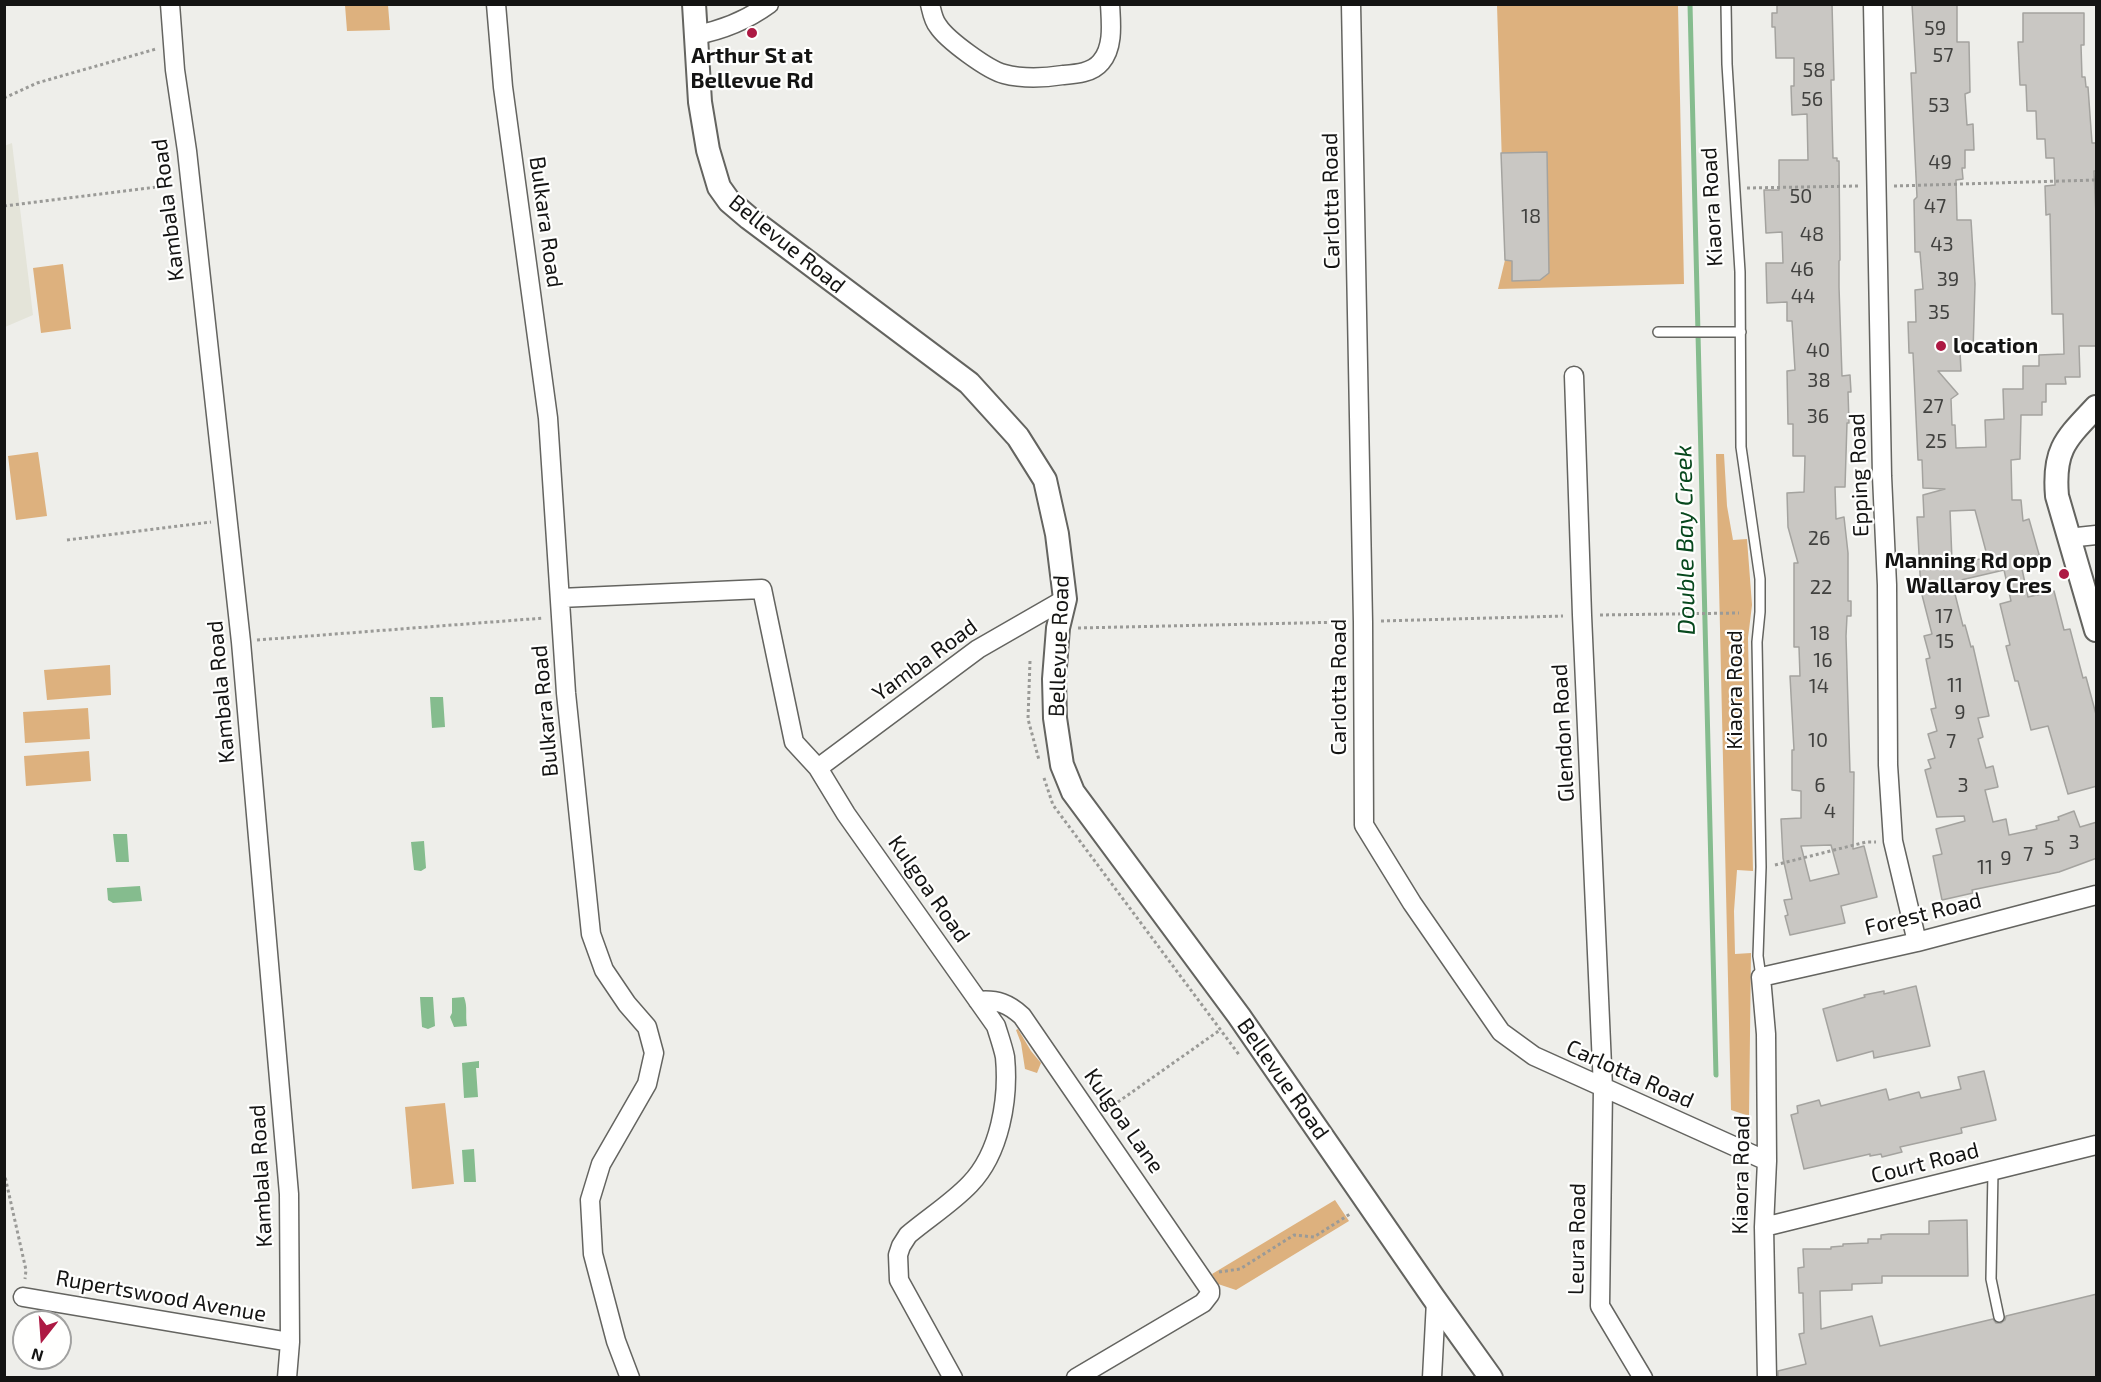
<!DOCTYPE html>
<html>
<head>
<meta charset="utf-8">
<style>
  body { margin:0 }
  #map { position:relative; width:2101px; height:1382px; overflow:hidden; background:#eeeeea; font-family:"Exo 2",sans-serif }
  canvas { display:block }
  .frame { position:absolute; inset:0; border:6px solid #141413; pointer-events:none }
  .north { position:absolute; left:12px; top:1310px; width:60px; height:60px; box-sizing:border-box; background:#fffffe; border:2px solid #a1a1a0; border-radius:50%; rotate:197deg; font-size:16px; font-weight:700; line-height:24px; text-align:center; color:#141413 }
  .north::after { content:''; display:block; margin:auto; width:21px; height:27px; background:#ad1943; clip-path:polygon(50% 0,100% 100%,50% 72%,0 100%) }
</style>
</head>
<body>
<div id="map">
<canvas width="2101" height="1382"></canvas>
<div class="frame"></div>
<div class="north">N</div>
</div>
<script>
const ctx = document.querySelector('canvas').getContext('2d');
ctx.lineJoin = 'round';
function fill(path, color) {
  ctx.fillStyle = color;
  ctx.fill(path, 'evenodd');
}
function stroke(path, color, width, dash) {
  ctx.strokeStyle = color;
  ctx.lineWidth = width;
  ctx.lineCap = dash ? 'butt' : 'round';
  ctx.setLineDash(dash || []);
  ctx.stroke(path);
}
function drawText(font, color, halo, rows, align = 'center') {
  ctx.font = font + ' "Exo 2",sans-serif';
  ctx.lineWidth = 4.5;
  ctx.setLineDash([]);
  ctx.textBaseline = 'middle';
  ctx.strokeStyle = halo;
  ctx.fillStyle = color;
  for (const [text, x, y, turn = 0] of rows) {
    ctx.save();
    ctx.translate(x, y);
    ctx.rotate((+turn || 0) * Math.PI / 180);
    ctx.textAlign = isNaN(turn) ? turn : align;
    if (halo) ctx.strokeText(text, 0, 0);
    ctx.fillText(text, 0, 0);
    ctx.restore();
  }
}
fill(new Path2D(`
  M12,143L33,315L5,327L4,146Z`), '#e4e4d9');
fill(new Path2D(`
  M345,5H388L390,30L347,31Z
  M1497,5H1678L1684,284L1498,289L1505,260Z
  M63,264L71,329L41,333L33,268Z
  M38,452L47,516L16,520L8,456Z
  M1716,454H1724L1727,506L1733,540L1747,539L1752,605L1748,638L1753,871L1737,870L1734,911L1735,954L1751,953L1749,1116L1731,1110Z
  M110,665L111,695L47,700L44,670Z
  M88,708L90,739L25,743L23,712Z
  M89,751L91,781L26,786L24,756Z
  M1018,1029L1031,1051L1041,1063L1037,1073L1025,1069L1021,1043L1016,1030Z
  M445,1103L454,1184L412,1189L405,1107Z
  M1335,1200L1349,1221L1236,1290L1218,1284L1212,1274Z`), '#ddb17e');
fill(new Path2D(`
  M430,697H443L445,727L432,728Z
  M113,834H127L129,862H116Z
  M424,841L426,868L421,871L414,870L411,842Z
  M140,886L142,901L113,903L108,900L107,888Z
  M420,997H433L435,1026L428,1029L422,1027Z
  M464,997C468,1007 465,1015 467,1026L454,1027L450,1017L452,1013V998Z
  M479,1061V1068H476L478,1097L464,1098L462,1063Z
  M474,1149L476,1182H464L462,1150Z`), '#85bc8e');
stroke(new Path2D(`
  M1690,4L1716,1075`), '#85bc8e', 5);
const building = new Path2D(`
  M1777,4H1832L1834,80H1831L1833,158H1837V161H1839L1840,260L1839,261V287L1842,376L1850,375L1851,392H1848L1849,423H1847L1845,487H1835L1836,519L1844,517L1848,553V601H1851V616H1847L1846,636L1850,772H1854L1853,849L1864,846L1877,897L1841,906L1845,923L1790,935L1785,916L1788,915L1784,900L1792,899L1783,858L1781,819L1801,818V791L1792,790V750H1794L1790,676H1800L1799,647H1794V563H1798L1788,527L1787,493L1804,492L1805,456H1793V424H1788L1787,371L1795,370L1792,321H1787V302L1767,303L1766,263H1783L1782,232L1766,233L1764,190H1779V160H1808L1807,114L1792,115L1791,86H1794V58H1776L1775,27H1772V13H1777ZM1831,845L1839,874L1810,881L1801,846Z
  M1912,4H1957V42H1969L1970,92L1965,94L1967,125L1973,124L1974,150H1965V168H1962L1963,179L1956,180L1957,220H1971L1975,284L1973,352H1960L1961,371H1938L1958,394L1951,399L1952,425H1955L1956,448L1986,447L1985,420L2004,419L2003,389H2023V366H2039V355L2064,354L2063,314H2052L2050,214L2046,215L2045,186L2055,185L2054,158H2046L2045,139H2037L2036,111H2027L2026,85H2020L2018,42H2023V13H2084V45H2081L2082,77H2085L2086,87H2088L2092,143H2096L2097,153V171H2094L2097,239V346H2079L2080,377H2065L2066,384H2046V402H2042V415H2021L2020,459L2011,460L2012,500H2021L2023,521L2029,519L2042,565L2022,569L2028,597L2054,591L2064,630L2070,629L2083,678L2086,677L2097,718V786L2068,794L2048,726L2031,730L2018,681H2015L2006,646L2010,645L2000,604L2011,601L2004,570L1961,580V582H1952L1963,626L1965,625L1971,647L1973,646L1989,716L1978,718L1983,737L1978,739L1986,768L1993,766L1998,787L1985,790L1993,822L2006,819L2009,835L2037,829L2036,826L2059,820L2058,817L2074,811L2080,827L2097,822V858L2059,872L1972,890L1973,893L1942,900L1933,856L1942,854L1936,829L1965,821L1964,816L1937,817L1925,770L1931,768L1928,760L1935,758L1928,734L1937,731L1931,709L1936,708L1926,659L1930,658L1924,636L1932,634L1921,591L1917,517H1924L1923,495L1945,489L1923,488L1922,460H1918L1913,353H1909L1908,322H1916L1915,290L1923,289L1920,252H1915L1914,200L1917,197L1911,73H1916ZM1975,510L1988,559L1952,560L1950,511Z
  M1547,152L1549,273L1540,280L1512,281V261L1505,260L1501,153Z
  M1916,986L1930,1046L1874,1058L1873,1051L1837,1061L1823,1009L1865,997L1864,995L1884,991V994Z
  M1984,1071L1996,1120L1961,1128L1962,1133L1900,1147L1902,1152L1882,1157L1881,1154L1870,1156V1154L1804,1169L1791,1115L1798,1113L1797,1106L1819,1100L1821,1106L1886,1089L1889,1100L1919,1092L1921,1098L1961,1089L1958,1077Z
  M1967,1220L1968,1276H1882V1283L1852,1284V1290L1820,1291L1821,1329L1872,1316L1880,1346L1993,1319L1996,1323H2001L2005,1320L2006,1316L2097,1294V1377H1778V1371L1806,1364L1799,1334L1804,1333L1803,1293H1799L1798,1268L1804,1267L1803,1249H1831V1247L1843,1246V1244L1868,1243V1239H1881V1235L1889,1234H1929V1221Z`);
fill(building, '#c9c7c3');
stroke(building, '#a4a39f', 1.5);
const service = new Path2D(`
  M1726,4L1727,64L1740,272L1741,447L1760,579V612L1757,642L1761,867L1758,956L1761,977
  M1658,332H1741
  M1993,1171L1991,1279L1999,1317`);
const minor = new Path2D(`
  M170,4L175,70L187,151L241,642L289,1194L290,1342L287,1378
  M496,4L503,87L548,418L566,693L591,934L604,970L627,1004L647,1027L654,1053L647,1084L601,1164L590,1200L593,1254L616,1341L630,1378
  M930,4C932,12 933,20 938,26C947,40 988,70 1004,74C1023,79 1044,78 1063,75C1076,74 1092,73 1101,62C1114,47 1111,23 1110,4
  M1351,4L1363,622L1364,825L1412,903L1501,1032L1534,1056L1767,1161
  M1873,4L1882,476L1887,585L1888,765L1893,841L1917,942
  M696,35C723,30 747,20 769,4
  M1574,376L1582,615L1603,1088L1600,1306L1643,1378
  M2068,538L2096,535
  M560,598L762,589L794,742L818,768L846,814L996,1026C999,1036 1003,1047 1005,1057C1009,1099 1000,1153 970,1184C952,1203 928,1218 908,1235L901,1246L898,1255L899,1280L953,1378
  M818,768L978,649L1065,599
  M978,1001C997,999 1009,1004 1022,1016L1210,1290V1294L1203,1303L1076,1378
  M1764,1227L2096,1145
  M23,1297L290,1342
  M1432,1378L1436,1301
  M1767,1378L1764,1227L1767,1161L1766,1034L1761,977L1917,942L2096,895`);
const tertiary = new Path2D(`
  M694,4L700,102L708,150L719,187L729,201L749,218L969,383L1018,437L1045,480L1057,534L1065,599L1058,628L1054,679L1055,718L1062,765L1073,792L1239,1016L1433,1297L1491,1378
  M2096,407C2066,439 2053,449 2057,496L2096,630`);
stroke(service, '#646460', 12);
stroke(minor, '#646460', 21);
stroke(tertiary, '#646460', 26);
stroke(new Path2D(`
  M4,98L37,83L156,49
  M1894,186L2096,180
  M1747,188L1858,186
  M4,206L173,185
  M67,540L211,522
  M1600,615L1739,613
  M1381,621L1563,616
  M1078,628L1345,622
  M257,640L544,618
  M1030,661L1028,719L1039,760
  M1044,778L1053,805L1240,1056
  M1775,865L1866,842H1876
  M1108,1109L1220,1030
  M4,1172L26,1270L25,1279
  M1219,1272L1240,1269L1294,1235L1314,1237L1350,1214`), '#9a9a97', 3, [3, 3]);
stroke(service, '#fff', 9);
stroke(minor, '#fff', 18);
stroke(tertiary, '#fff', 22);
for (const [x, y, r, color] of [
  [752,33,6,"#ad1943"],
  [1941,346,6,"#ad1943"],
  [2064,574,6,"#ad1943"]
]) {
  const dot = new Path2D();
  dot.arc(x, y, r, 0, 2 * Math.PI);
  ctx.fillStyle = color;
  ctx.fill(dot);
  stroke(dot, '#fffffe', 2);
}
drawText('20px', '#41413f', null, [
  ["59",1935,28],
  ["57",1943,55],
  ["58",1814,70],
  ["56",1812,99],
  ["53",1939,105],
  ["49",1940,162],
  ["50",1801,196],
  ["47",1935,206],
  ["18",1531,216],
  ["48",1812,234],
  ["43",1942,244],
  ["46",1802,269],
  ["39",1948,279],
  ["44",1803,296],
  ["35",1939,312],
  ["40",1818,350],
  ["38",1819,380],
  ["27",1933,406],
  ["36",1818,416],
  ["25",1936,441],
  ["26",1819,538],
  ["22",1821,587],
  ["17",1944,616],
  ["18",1820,633],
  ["15",1945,641],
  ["16",1823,660],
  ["11",1955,685],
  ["14",1819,686],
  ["9",1960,712],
  ["10",1818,740],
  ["7",1951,741],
  ["6",1820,785],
  ["3",1963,785],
  ["4",1830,811],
  ["3",2074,842],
  ["5",2049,848],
  ["7",2028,854],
  ["9",2006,858],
  ["11",1985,867]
]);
drawText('bold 22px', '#141413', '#fffffe', [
  ["Arthur St at",752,56],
  ["Bellevue Rd",752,81],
  ["location",1953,346,"left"],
  ["Manning Rd opp",2052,561,"right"],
  ["Wallaroy Cres",2052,586,"right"]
]);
drawText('22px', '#141413', '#fffffe', [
  ["Carlotta Road",1331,201,-91],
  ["Kiaora Road",1712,207,-93],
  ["Kambala Road",168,210,-97],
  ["Bulkara Road",546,222,82],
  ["Bellevue Road",787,244,39],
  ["Epping Road",1859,475,-92],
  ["Bellevue Road",1059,646,-88],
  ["Yamba Road",925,660,-36],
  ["Carlotta Road",1339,687,-90],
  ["Kiaora Road",1735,690,-90],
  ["Kambala Road",221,692,-95],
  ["Bulkara Road",545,711,-95],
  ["Glendon Road",1563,733,-93],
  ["Kulgoa Road",929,889,55],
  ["Forest Road",1923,914,-14],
  ["Carlotta Road",1630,1074,24],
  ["Bellevue Road",1283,1079,55],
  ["Kulgoa Lane",1124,1121,55],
  ["Court Road",1925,1163,-14],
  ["Kiaora Road",1741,1175,-89],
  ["Kambala Road",261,1176,-93],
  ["Leura Road",1577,1239,-89],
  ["Rupertswood Avenue",161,1296,10]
]);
drawText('italic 24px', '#07481d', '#fffffe', [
  ["Double Bay Creek",1685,540,-91]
]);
</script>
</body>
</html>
